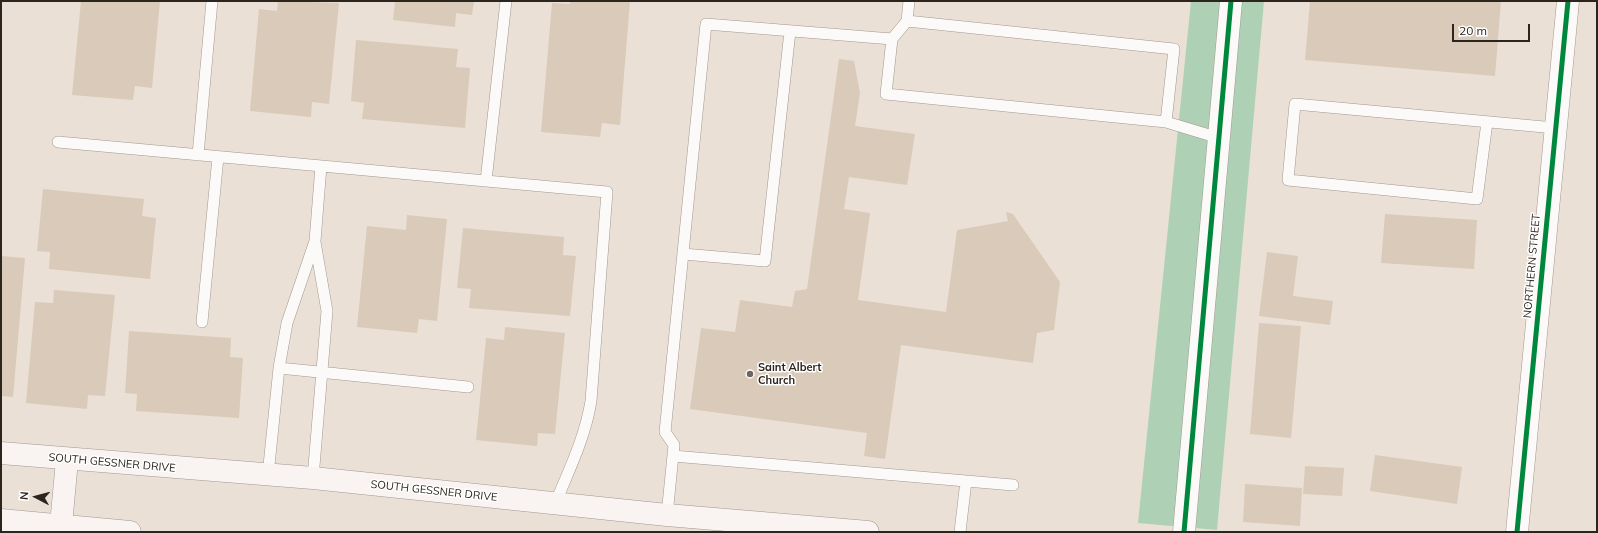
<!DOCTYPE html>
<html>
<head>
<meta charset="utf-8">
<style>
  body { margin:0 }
  #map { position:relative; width:1598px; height:533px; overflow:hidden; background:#ebe0d5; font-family:Mulish,sans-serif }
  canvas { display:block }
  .frame { position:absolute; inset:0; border:2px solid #2c251e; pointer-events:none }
  .north { position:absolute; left:16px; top:477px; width:40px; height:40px; -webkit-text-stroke:3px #fff; paint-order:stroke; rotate:276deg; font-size:11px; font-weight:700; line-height:16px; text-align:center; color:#2c251e }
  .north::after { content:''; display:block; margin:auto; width:14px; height:18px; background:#2c251e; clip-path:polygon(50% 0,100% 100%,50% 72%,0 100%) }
  .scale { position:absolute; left:1452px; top:24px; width:78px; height:18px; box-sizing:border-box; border:2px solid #2c251e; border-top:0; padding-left:5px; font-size:12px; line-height:14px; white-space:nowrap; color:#2c251e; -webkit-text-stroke:3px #fff; paint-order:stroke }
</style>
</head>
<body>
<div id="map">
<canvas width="1598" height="533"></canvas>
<div class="frame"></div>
<div class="north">N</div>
<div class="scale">20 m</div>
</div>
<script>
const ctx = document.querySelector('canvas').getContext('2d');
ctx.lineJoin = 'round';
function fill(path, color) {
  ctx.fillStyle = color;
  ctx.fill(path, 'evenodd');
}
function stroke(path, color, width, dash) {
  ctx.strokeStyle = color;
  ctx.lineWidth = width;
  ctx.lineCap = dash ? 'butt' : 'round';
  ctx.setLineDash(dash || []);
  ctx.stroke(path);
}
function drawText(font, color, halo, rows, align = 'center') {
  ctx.font = font + ' Mulish,sans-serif';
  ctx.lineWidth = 3;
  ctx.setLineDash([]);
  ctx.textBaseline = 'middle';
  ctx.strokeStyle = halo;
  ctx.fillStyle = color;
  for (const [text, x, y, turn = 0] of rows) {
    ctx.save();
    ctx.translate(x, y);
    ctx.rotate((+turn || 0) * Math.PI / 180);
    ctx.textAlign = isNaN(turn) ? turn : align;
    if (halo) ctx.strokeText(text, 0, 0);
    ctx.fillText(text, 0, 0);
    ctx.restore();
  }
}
fill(new Path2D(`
  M1191,1H1264L1217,530L1138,523Z`), '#aed1b5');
fill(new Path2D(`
  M81,1H160L152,88L135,86L133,100L72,95Z
  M278,1L339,3L329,104L312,102L311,117L250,111L259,9L277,11Z
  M395,1H474L472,15L456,13L455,27L393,20Z
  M570,1H630L620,125L602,123L600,137L541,132L552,3L570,4Z
  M1310,1H1501L1495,76L1305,60Z
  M356,40L458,49L456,67L470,68L465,128L362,119L364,103L351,101Z
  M839,59L854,61L860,93L855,126L915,134L907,185L849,177L844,209L870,213L858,300L946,312L957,230L1008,221L1006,212L1013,214L1060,282L1054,330L1037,333L1033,363L901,345L885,459L864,456L867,433L690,409L701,328L735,332L740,300L792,307L795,291L807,289Z
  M43,189L144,199L142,216L156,218L150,279L49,269L50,252L37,251Z
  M1385,214L1477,220L1474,269L1381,263Z
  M407,215L447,219L437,321L419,319L417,333L357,327L367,226L406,230Z
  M463,228L564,237L563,255L576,256L570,316L469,308L471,289L457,288Z
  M1267,252L1298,256L1293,296L1333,301L1330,325L1259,316Z
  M1,256L25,258L13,397L1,396Z
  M54,290L115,295L105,396L88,395L87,409L26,403L35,302L53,303Z
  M1259,323L1301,326L1291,438L1250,434Z
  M505,327L565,333L555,434L538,433L537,446L476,440L486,338L504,340Z
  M129,331L231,338L230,357L243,358L239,418L136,411L137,394L125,393Z
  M1375,455L1462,467L1457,504L1370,491Z
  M1305,466L1344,468L1342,496L1303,494Z
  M1245,484L1302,488L1300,526L1243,522Z`), '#dacaba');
const service = new Path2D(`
  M909,1L907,21L892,39L886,94L1166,122L1219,138
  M907,21L1174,49L1166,122
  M1487,122L1477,199L1288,180L1295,104L1555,128
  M58,142L607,192L591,401C585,438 569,470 555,504
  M198,155L212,1
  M486,181L506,1
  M683,254L765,261L790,31
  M202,322L218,157
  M279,368L468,387
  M673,456L1013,485
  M268,475L279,368L287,323L315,241L321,166
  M313,478L327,311L315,242
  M667,515L674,445L665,432L706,24L892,39
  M960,532L966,481`);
const minor = new Path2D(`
  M1184,532L1231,1
  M1517,532L1568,1`);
const secondary = new Path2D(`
  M1,453L313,478L667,515L868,532
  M1,520L130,532
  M61,525L67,460`);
stroke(service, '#a09790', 12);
stroke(minor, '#a09790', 23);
stroke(secondary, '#a09790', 23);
stroke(service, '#fcfaf9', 11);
stroke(minor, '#fcfaf9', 22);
stroke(secondary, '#f9f4f2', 22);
stroke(new Path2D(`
  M1184,532L1231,1
  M1517,532L1568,1`), '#00873e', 5);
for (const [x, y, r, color] of [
  [750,374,4,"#6f665e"]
]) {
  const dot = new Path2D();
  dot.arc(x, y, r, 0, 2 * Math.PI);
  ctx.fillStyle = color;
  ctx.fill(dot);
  stroke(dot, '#fff', 1.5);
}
drawText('11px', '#2c251e', '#fff', [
  ["NORTHERN STREET",1532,266,-85],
  ["SOUTH GESSNER DRIVE",112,463,5],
  ["SOUTH GESSNER DRIVE",434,491,6]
]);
drawText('bold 11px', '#2c251e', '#fff', [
  ["Saint Albert",758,368],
  ["Church",758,381]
], 'left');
</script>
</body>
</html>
